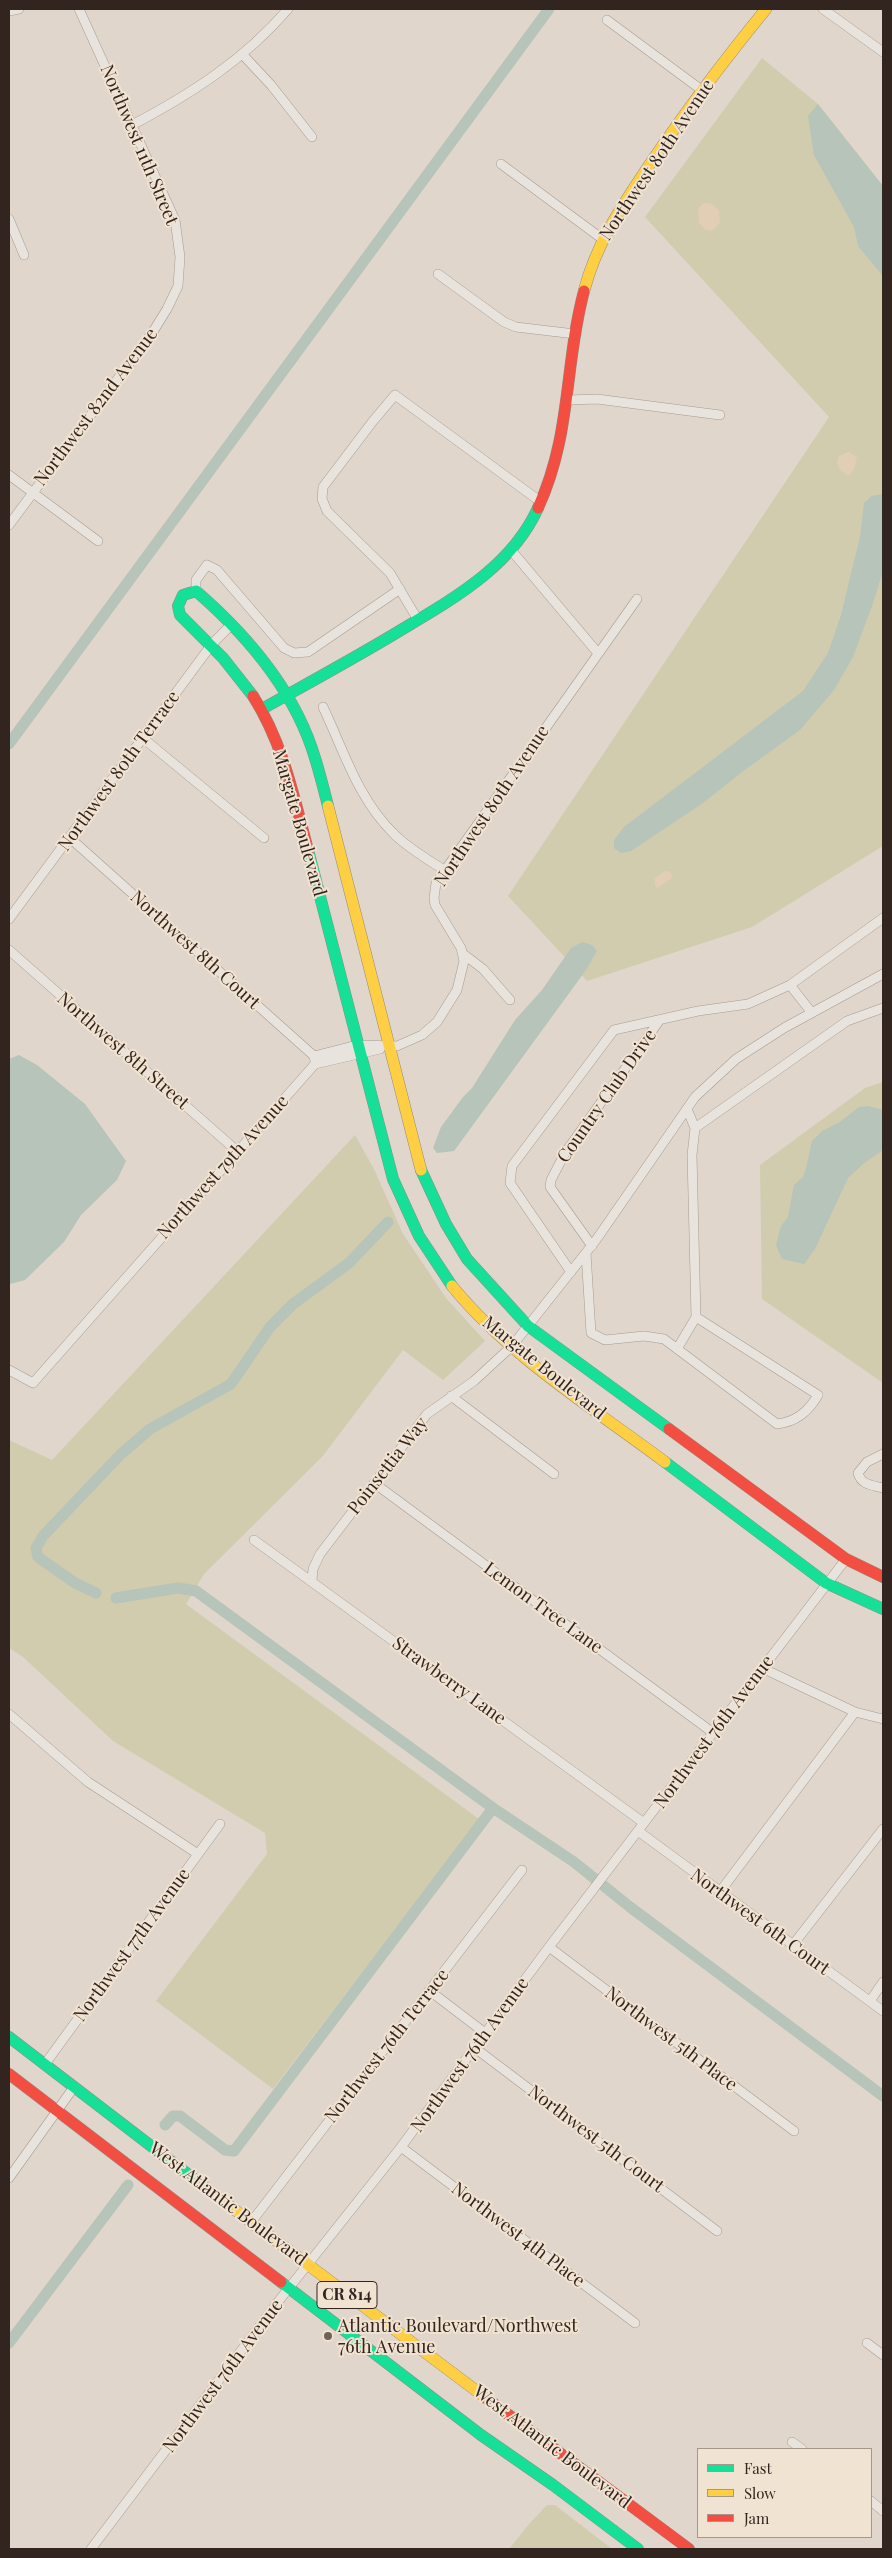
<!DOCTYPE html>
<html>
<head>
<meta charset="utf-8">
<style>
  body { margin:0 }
  #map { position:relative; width:892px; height:2558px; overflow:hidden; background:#e0d6cb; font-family:"Playfair Display",serif }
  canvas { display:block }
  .frame { position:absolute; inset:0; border:10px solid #32241e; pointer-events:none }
  .legend { position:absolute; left:697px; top:2448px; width:175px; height:90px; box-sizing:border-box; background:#f1e3d1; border:1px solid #a59789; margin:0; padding:6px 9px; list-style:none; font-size:15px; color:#32241e }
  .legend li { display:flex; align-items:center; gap:10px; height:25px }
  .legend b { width:25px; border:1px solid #a59789 }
</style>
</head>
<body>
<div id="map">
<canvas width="892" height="2558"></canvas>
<div class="frame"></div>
<ul class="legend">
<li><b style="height:6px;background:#16e098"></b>Fast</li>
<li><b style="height:6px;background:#ffcf43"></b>Slow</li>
<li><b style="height:6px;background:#f24e42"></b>Jam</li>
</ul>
</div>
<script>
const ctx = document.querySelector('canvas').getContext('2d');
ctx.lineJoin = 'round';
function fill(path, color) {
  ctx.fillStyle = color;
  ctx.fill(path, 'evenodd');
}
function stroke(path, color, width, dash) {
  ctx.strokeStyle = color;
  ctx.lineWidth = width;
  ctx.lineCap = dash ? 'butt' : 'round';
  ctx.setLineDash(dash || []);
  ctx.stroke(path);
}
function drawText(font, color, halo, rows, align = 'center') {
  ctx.font = font + ' "Playfair Display",serif';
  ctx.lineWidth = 4;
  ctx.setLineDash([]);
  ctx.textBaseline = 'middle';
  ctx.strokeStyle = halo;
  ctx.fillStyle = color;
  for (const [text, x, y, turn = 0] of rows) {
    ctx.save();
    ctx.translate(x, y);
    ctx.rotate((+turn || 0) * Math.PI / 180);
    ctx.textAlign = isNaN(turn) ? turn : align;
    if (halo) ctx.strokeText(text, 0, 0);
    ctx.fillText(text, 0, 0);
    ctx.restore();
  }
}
fill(new Path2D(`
  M762,58L818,104L883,186V846L752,927L587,981L508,896L829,417L645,217Z
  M883,1082V1383L762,1299L760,1165L865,1088Z
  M355,1135L374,1169L403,1234L446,1298L485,1341L443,1380L403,1350L322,1457L204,1574L186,1604L479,1819L273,2089L156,2001L267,1854L265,1833L113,1741L23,1657L9,1648V1440L52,1460Z
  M547,2505H555L612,2549H509L529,2524Z`), '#d1ccae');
fill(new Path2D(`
  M704,203L713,204L719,211L720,223L712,231L705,230L699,223L698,208Z
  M848,452L857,457L854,469L849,476L840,470L837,462L839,456Z
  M665,871L671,872L672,878L658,888L655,886V878Z`), '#e1ceb4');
fill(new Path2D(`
  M818,104L883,186V276L858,246L854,227L814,155L808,116Z
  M883,494V571L872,606L853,657L834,690L800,730L742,772L703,803L631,851L621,853L614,848V840L624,827L803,691L828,653L841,615L860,537L864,503L872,496Z
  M582,942L592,945L597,951L586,970L454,1151L437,1153L433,1148L441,1127L463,1097L472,1088L515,1020L542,990L571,948Z
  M19,1055L37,1065L85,1104L126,1161L117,1180L81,1215L64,1242L25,1280L10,1284L9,1059Z
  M868,1106L883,1110V1150L863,1164L848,1178L815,1249L804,1264L782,1259L776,1245L781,1226L788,1217L794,1185L803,1177L806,1169L812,1141L822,1131L840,1122L859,1107Z`), '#b6c4b9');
stroke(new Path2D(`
  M9,744L549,9
  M96,1593L75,1583L38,1557L36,1548L43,1536L121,1454L150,1429L231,1384L270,1327L293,1304L349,1263L388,1222
  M116,1598L178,1588L196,1591L493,1808L574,1862L630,1907L883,2096
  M165,2125L173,2116H180L225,2150L234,2151L493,1808
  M9,2343L128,2185`), '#b6c4b9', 11);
const street = new Path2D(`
  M823,9L883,52
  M9,11L19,9
  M607,20L703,91
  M243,55L271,85L312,137
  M132,125C191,94 244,60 288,9
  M501,164L601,238
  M9,219L24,255
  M438,274L504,322L516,327L575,334
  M569,400L597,399L720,415
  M9,475L98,541
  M9,525L154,330L167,309L178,286L180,257L175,220L79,9
  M511,550L597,652
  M196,591V580L207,565L217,570L284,648L294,653L308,652L400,589
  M418,620L390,573L327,511L322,499L323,487L373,421L395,395L541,502
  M323,707C344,751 358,799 394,834C408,848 427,859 444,870
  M144,739L264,838
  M70,838L314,1056L315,1061
  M9,919L212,644L232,624
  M9,950L237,1151
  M462,953L483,969L510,1000
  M790,985L812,1013
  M314,1056L357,1045L397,1046L422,1035L437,1022L457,990L464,961L461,948L435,905L434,898L436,883L637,599
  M695,1128L847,1021L883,1008
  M592,1246L550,1187L551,1180L565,1153L659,1021
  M586,1253L591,1333L605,1340L644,1336L664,1339L777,1424C796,1422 809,1411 818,1395L696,1317
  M571,1272L510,1183L512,1166L614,1030L698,1011L748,1004L790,985L883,918
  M677,1349L696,1317L692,1155L695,1128L687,1109
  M9,1370L33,1383L315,1064L380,1049
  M451,1396L554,1474
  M883,1454L867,1462L858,1473C861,1485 872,1485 883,1488
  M374,1483L712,1732
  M254,1540L644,1823
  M312,1581L313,1569L320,1554L427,1414L474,1381L512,1346L596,1240L695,1097L736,1059L784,1028L883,974
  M762,1668L855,1712L883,1719
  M9,1714L88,1782L198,1854
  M638,1831L883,2011
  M719,1893L855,1712
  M792,1946L883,1829
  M549,1947L794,2131
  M430,1991L485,2033
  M870,2001L883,1982
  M475,2048L717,2231
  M45,2064L220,1824
  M401,2147L635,2323
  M9,2178L74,2087
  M252,2221L522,1870
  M867,2343L883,2355
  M792,2442L802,2449
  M871,2501L883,2511
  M91,2549L281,2298L401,2147L549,1947L846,1559`);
const fast = new Path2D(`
  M253,696L223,658L180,615L178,606L183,595L196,591C248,636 295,691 315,758C320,774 324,790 328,806
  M262,709C305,685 349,661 391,636C447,602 510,570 538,508
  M308,850L393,1179L419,1236L452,1286
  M421,1170L446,1224L467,1259L528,1326L669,1429
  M665,1462L826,1583L883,1609
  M9,2037L215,2195
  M281,2282L481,2435L553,2485L638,2549`);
const slow = new Path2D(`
  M584,291C597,241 624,203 652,161C688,108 726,58 766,9
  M328,806L421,1170
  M452,1286C510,1357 593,1408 665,1462
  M215,2195L486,2398`);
const jam = new Path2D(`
  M538,508C572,434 564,366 584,291
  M253,696C283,743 294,797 308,850
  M669,1429L846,1559L883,1577
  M9,2074L281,2282
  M486,2398L689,2549`);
stroke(street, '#a59c94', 10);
stroke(fast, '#948b84', 12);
stroke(slow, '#948b84', 12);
stroke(jam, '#948b84', 12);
stroke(street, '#e8e3dc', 9);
stroke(fast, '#16e098', 11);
stroke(slow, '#ffcf43', 11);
stroke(jam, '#f24e42', 11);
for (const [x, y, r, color] of [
  [328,2336,5,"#6f625b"]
]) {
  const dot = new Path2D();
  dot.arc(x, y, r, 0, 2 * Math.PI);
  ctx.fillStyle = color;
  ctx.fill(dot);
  stroke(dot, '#f1e3d1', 2);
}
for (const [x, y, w] of [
  [347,2295,60]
]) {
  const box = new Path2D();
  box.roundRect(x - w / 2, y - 13.5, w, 27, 4);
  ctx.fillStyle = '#f1e3d1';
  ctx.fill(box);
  stroke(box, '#32241e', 1);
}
drawText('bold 16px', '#32241e', null, [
  ["CR 814",347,2295]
]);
drawText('18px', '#32241e', '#f1e3d1', [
  ["Northwest 11th Street",139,145,67],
  ["Northwest 80th Avenue",657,160,-56],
  ["Northwest 82nd Avenue",96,407,-53],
  ["Northwest 80th Terrace",119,771,-54],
  ["Northwest 80th Avenue",492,806,-56],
  ["Margate Boulevard",299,823,74],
  ["Northwest 8th Court",195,950,42],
  ["Northwest 8th Street",123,1051,41],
  ["Country Club Drive",607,1096,-55],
  ["Northwest 79th Avenue",223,1167,-48],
  ["Margate Boulevard",544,1368,39],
  ["Poinsettia Way",388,1466,-52],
  ["Lemon Tree Lane",543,1608,36],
  ["Strawberry Lane",449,1681,36],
  ["Northwest 76th Avenue",714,1732,-53],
  ["Northwest 6th Court",760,1922,36],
  ["Northwest 77th Avenue",132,1945,-54],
  ["Northwest 5th Place",671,2039,37],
  ["Northwest 76th Terrace",387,2046,-52],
  ["Northwest 76th Avenue",470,2055,-54],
  ["Northwest 5th Court",596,2139,37],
  ["West Atlantic Boulevard",228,2204,37],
  ["Northwest 4th Place",518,2235,37],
  ["Northwest 76th Avenue",223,2376,-53],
  ["West Atlantic Boulevard",552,2447,37]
]);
drawText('18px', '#32241e', '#f1e3d1', [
  ["Atlantic Boulevard/Northwest",338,2326],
  ["76th Avenue",338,2347]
], 'left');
</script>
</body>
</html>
